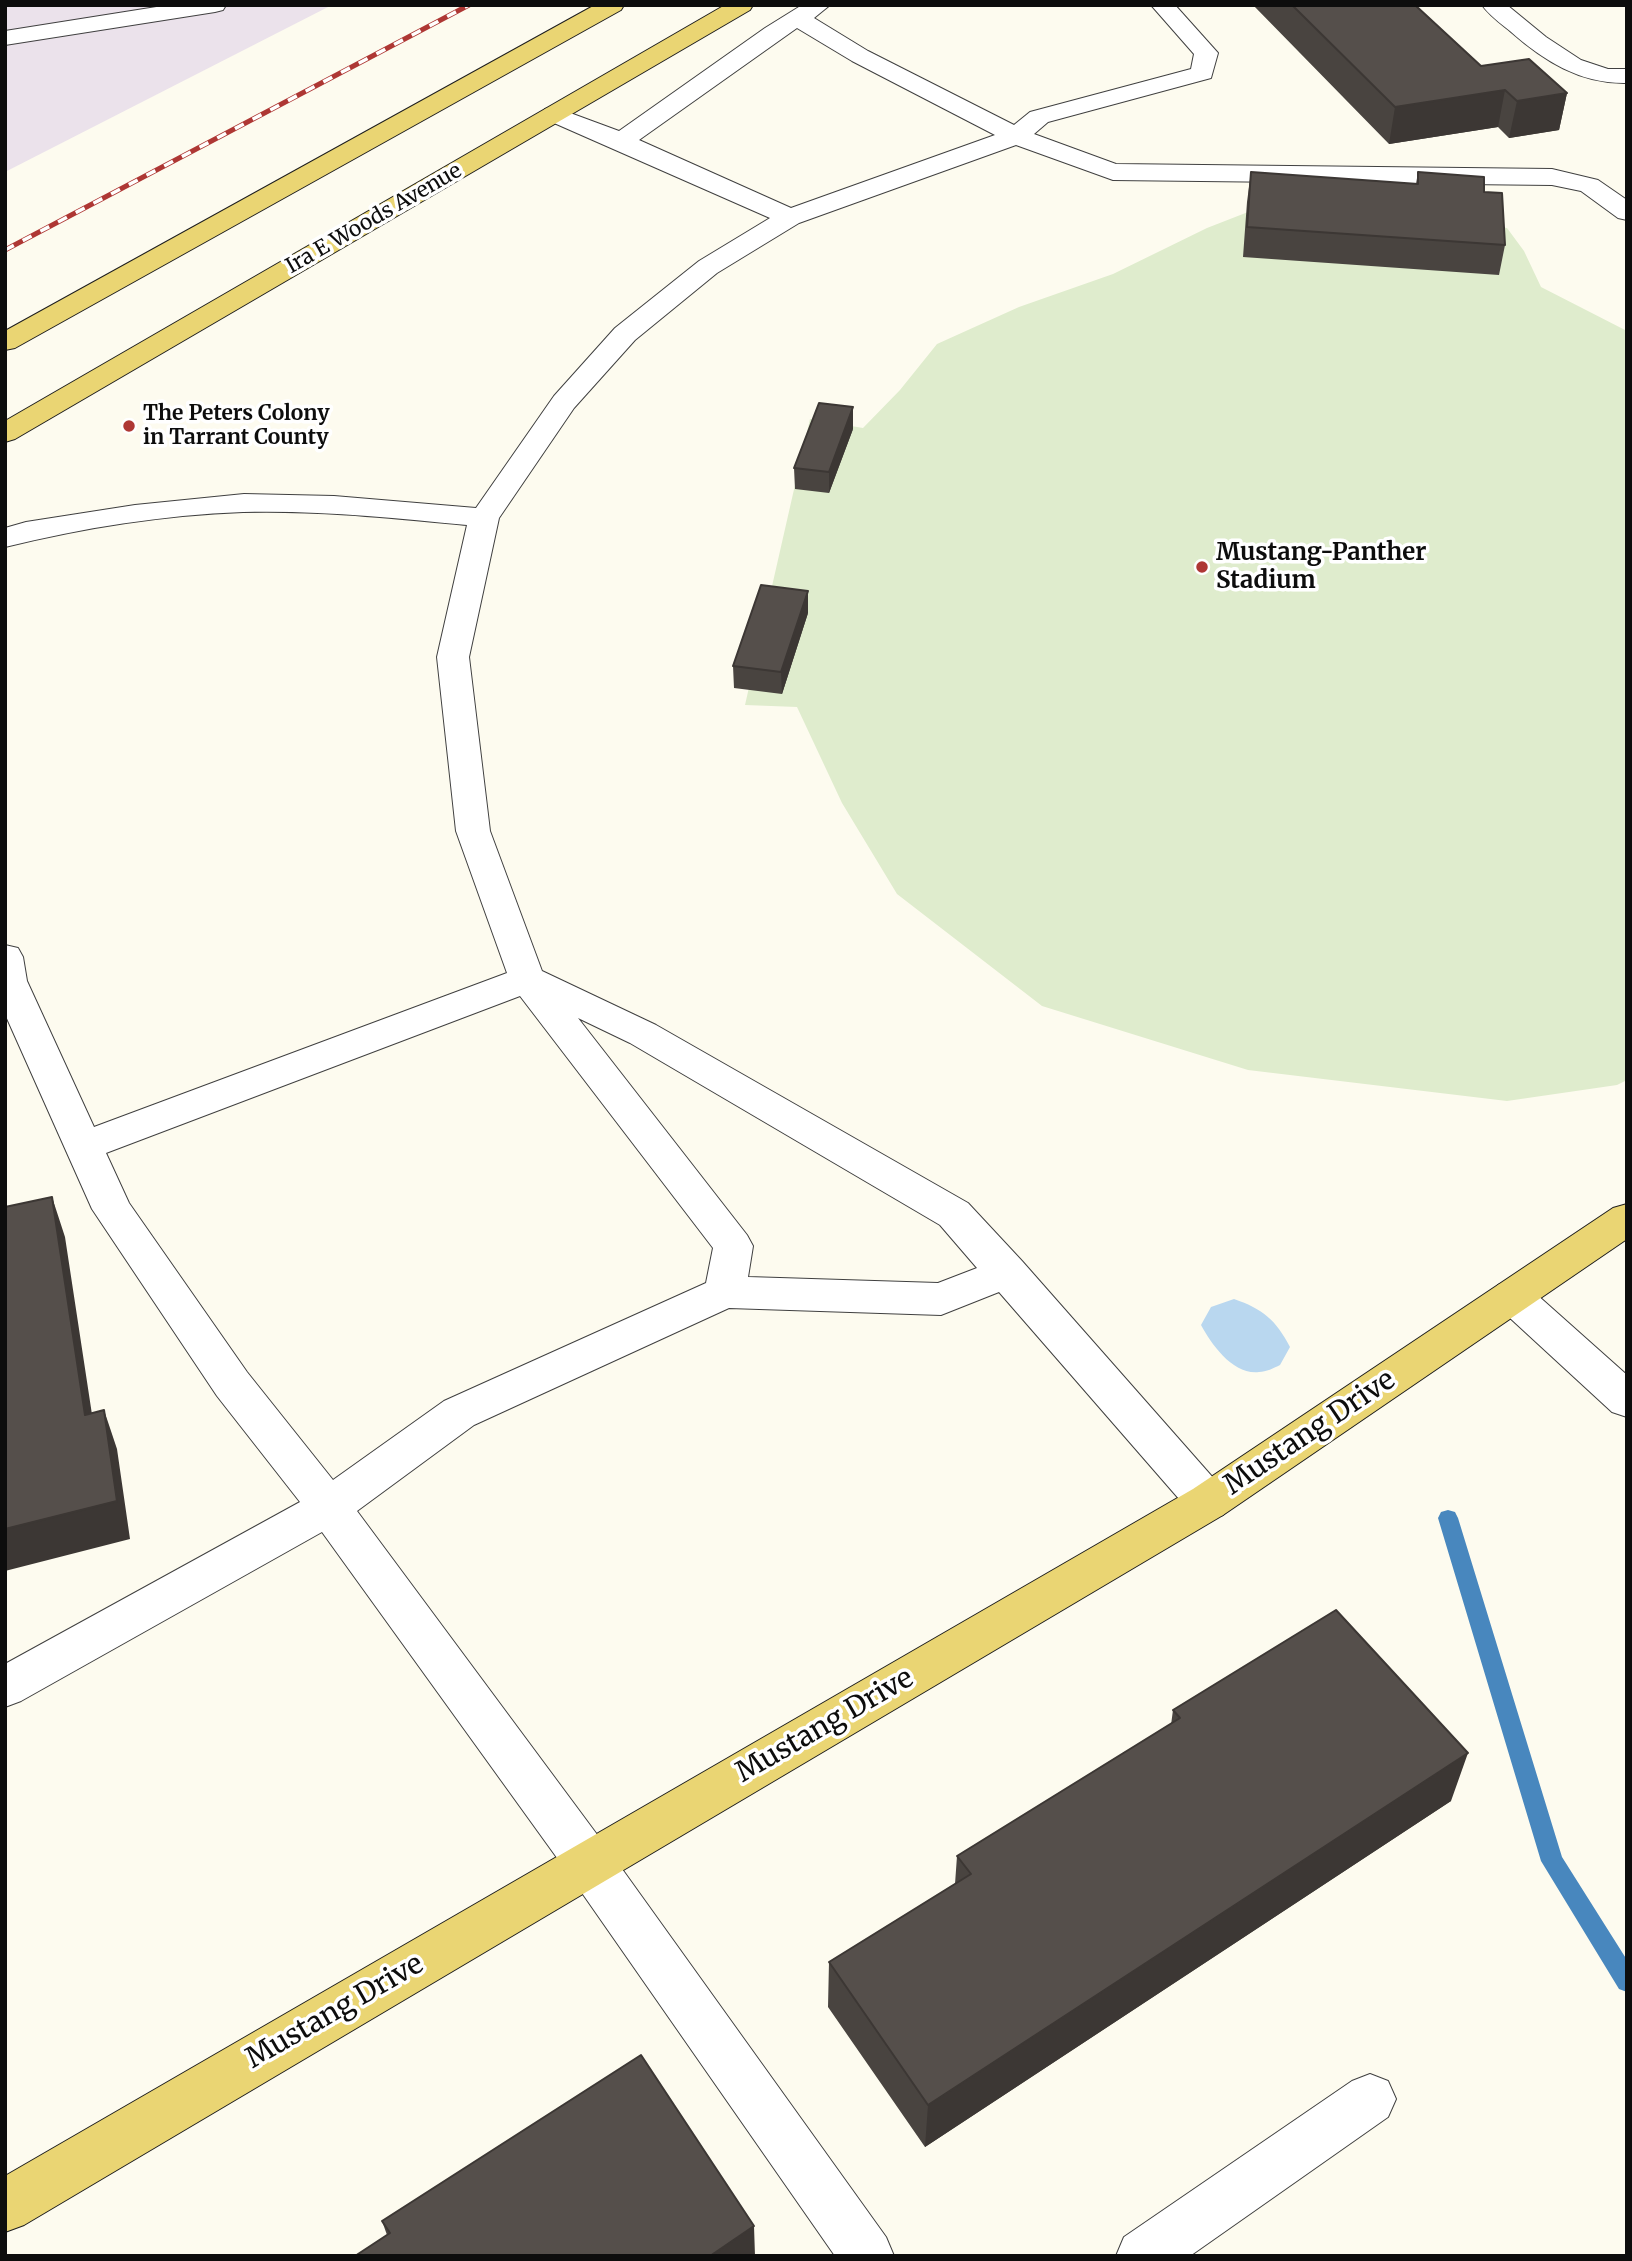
<!DOCTYPE html>
<html>
<head>
<meta charset="utf-8">
<style>
  body { margin:0 }
  #map { position:relative; width:1632px; height:2261px; overflow:hidden; background:#fdfbef; font-family:Merriweather,serif }
  canvas { display:block }
  .frame { position:absolute; inset:0; border:7px solid #0d0d0d; pointer-events:none }
</style>
</head>
<body>
<div id="map">
<canvas width="1632" height="2261"></canvas>
<div class="frame"></div>
</div>
<script>
const ctx = document.querySelector('canvas').getContext('2d');
ctx.lineJoin = 'round';
function fill(path, color) {
  ctx.fillStyle = color;
  ctx.fill(path, 'evenodd');
}
function stroke(path, color, width, dash) {
  ctx.strokeStyle = color;
  ctx.lineWidth = width;
  ctx.lineCap = dash ? 'butt' : 'round';
  ctx.setLineDash(dash || []);
  ctx.stroke(path);
}
function drawText(font, color, halo, rows, align = 'center') {
  ctx.font = font + ' Merriweather,serif';
  ctx.lineWidth = 7;
  ctx.setLineDash([]);
  ctx.textBaseline = 'middle';
  ctx.strokeStyle = halo;
  ctx.fillStyle = color;
  for (const [text, x, y, turn = 0] of rows) {
    ctx.save();
    ctx.translate(x, y);
    ctx.rotate((+turn || 0) * Math.PI / 180);
    ctx.textAlign = isNaN(turn) ? turn : align;
    if (halo) ctx.strokeText(text, 0, 0);
    ctx.fillText(text, 0, 0);
    ctx.restore();
  }
}
fill(new Path2D(`
  M5,5H332L5,172Z`), '#ebe2eb');
fill(new Path2D(`
  M1266,205L1462,220L1507,228L1524,251L1541,287L1627,331V1080L1617,1085L1507,1101L1248,1070L1042,1006L897,894L842,803L797,707L745,705L810,419L863,428L900,390L937,344L1019,307L1113,274L1207,228Z`), '#dfeccd');
fill(new Path2D(`
  M1448,1510L1455,1512L1458,1518L1562,1857L1627,1960V1992L1619,1989L1541,1861L1438,1518L1441,1512Z`), '#4887be');
fill(new Path2D(`
  M1234,1299C1263,1309 1276,1320 1290,1347L1280,1365C1274,1368 1266,1372 1259,1372C1233,1375 1212,1345 1201,1325L1211,1307Z`), '#b9d7ef');
const minor = new Path2D(`
  M169,5H226L223,10L215,12L5,45V31Z
  M802,5H830L814,18L868,51L1014,125L1030,112L1191,69L1194,54L1151,5H1175L1218,53L1211,78L1048,122L1034,134L1116,164L1552,169L1598,180L1627,200V220L1618,218L1581,191L1552,185L1113,180L1016,145L799,223L717,273L635,340L574,408L499,518L469,657L490,831L542,971L656,1025L968,1203L1022,1261L1223,1489L1230,1502L1223,1515L1208,1520L1193,1515L999,1292L941,1315L729,1308L474,1425L357,1511L607,1848L886,2237L894,2256H835L573,1880L322,1532L21,1701L5,1707V1664L300,1502L217,1396L92,1209L5,1014V945L18,948L23,957L27,981L94,1127L507,973L456,831L437,657L467,525C393,518 318,510 243,512C163,515 82,528 5,547V528L26,522L135,505L244,494L334,496L476,508L554,396L615,328L699,261L770,218L545,119L542,114L545,109L554,107L619,131L765,28ZM797,28L852,61L995,135L791,208L639,140ZM520,996L713,1248L706,1283L444,1401L333,1480L247,1372L129,1203L106,1153ZM578,1018L630,1043L940,1225L977,1268L938,1283L748,1277L753,1246L747,1235Z
  M1482,5H1507L1546,37L1581,60L1608,69H1627V83C1580,84 1544,61 1510,31C1500,23 1489,15 1482,5Z
  M1512,1280L1526,1285L1627,1375V1417L1612,1412L1498,1307L1492,1296L1498,1285Z
  M1370,2074L1388,2081L1396,2099L1388,2117L1190,2256H1116L1124,2237L1352,2081Z`);
const major = new Path2D(`
  M595,5H624L621,10L15,348L5,350V331Z
  M725,5H753L750,10L15,439L5,442V421Z
  M1627,1204V1239L1223,1515L24,2225L5,2232V2176L1193,1489L1613,1208Z`);
stroke(minor, '#404040', 2);
stroke(major, '#1e1e1e', 2);
fill(minor, '#fff');
fill(major, '#ead573');
const rail = new Path2D(`
  M5,250L469,5`);
stroke(rail, '#ae3734', 5);
stroke(rail, '#fff', 3.5, [10]);
fill(new Path2D(`
  M1253,5H1415L1481,66L1567,93L1559,130L1509,138L1498,127L1389,144Z
  M1251,172L1416,184L1418,172L1484,192L1505,245L1499,275L1243,257L1247,202Z
  M853,429L829,493L795,489L794,468Z
  M808,613L782,694L734,688L733,666Z
  M1173,1710L1451,1801L925,2147L828,2007L829,1962L955,1884L957,1856L1171,1725Z
  M382,2221L754,2226L387,2235Z`), '#494440');
fill(new Path2D(`
  M1505,90L1498,127L1389,144L1395,107Z
  M1567,93L1559,130L1509,138L1517,101Z
  M853,407V429L829,493V472Z
  M808,591V613L782,694L781,672Z
  M52,1197L65,1237L98,1454L85,1415Z
  M104,1410L117,1449L130,1539L5,1571V1529Z
  M1468,1753L1451,1801L925,2147L928,2105Z
  M754,2226L755,2256H710Z`), '#3c3734');
const building = new Path2D(`
  M1292,5H1415L1481,66L1529,59L1567,93L1517,101L1505,90L1395,107Z
  M1251,172L1418,184V172L1484,177V192L1502,193L1505,245L1247,227Z
  M819,403L853,407L829,472L794,468Z
  M761,585L808,591L781,672L733,666Z
  M52,1197L85,1415L104,1410L117,1501L5,1529V1207Z
  M1336,1610L1468,1753L928,2105L829,1962L971,1874L957,1856L1180,1718L1173,1710Z
  M641,2055L754,2226L710,2256H355L390,2233L382,2221Z`);
fill(building, '#554f4b');
stroke(building, '#3c3734', 2);
for (const [x, y, r, color] of [
  [129,426,7,"#ae3734"],
  [1202,567,7,"#ae3734"]
]) {
  const dot = new Path2D();
  dot.arc(x, y, r, 0, 2 * Math.PI);
  ctx.fillStyle = color;
  ctx.fill(dot);
  stroke(dot, '#fff', 2.5);
}
drawText('21px', '#0d0d0d', '#fff', [
  ["Ira E Woods Avenue",374,219,-30]
]);
drawText('bold 21px', '#0d0d0d', '#fff', [
  ["The Peters Colony",143,414],
  ["in Tarrant County",143,438]
], 'left');
drawText('bold 24px', '#0d0d0d', '#fff', [
  ["Mustang-Panther",1216,553],
  ["Stadium",1216,581]
], 'left');
drawText('28px', '#0d0d0d', '#fff', [
  ["Mustang Drive",1310,1433,-34],
  ["Mustang Drive",825,1726,-30],
  ["Mustang Drive",335,2012,-30]
]);
</script>
</body>
</html>
